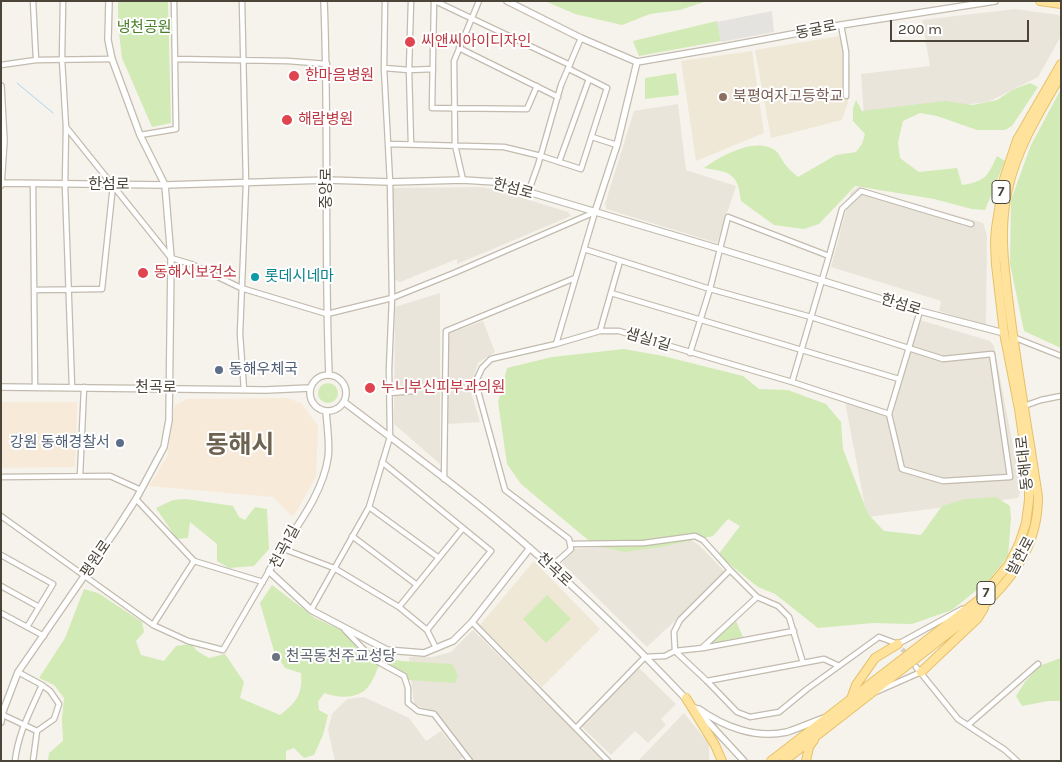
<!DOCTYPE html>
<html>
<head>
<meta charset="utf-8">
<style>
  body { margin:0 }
  #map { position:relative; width:1062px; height:762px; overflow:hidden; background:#f6f3ec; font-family:Karla,sans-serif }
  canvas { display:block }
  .frame { position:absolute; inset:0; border:2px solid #4b4439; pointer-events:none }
  .scale { position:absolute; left:890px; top:20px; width:139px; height:22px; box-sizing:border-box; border:2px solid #4b4439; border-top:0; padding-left:6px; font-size:15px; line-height:18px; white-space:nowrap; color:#4b4439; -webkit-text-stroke:4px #fff; paint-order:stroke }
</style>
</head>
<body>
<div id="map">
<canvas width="1062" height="762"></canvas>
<div class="frame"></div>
<div class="scale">200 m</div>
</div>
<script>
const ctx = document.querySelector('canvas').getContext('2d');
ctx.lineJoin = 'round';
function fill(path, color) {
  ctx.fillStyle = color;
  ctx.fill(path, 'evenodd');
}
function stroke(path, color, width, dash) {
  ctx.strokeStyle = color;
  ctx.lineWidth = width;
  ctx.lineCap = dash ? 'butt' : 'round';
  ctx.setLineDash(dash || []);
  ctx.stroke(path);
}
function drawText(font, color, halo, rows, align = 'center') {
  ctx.font = font + ' Karla,"Noto Sans KR",sans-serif';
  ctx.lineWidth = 4;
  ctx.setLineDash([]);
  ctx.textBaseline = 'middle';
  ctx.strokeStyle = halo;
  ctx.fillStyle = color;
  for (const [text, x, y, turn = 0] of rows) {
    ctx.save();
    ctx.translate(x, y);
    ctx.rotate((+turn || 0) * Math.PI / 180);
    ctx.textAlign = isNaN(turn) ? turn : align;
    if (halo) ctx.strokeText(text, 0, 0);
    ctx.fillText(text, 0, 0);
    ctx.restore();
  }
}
fill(new Path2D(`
  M1015,9L1059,15L1061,20V36L1038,77L988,102L864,116L861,74L930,66L922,20Z
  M678,104L686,170L736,186L717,243L606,209L605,204L634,111Z
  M480,187L493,189L568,212L571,216L457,264V259L400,282L393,279L392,188Z
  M858,187L983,223L987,236L986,325L939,311L941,301L831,267L851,192Z
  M440,293V464L394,424L395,307Z
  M920,320L990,341L994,346L1021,488L1018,498L867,517L845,402L892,415Z
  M483,321L495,352L478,363L470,389L480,422L447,424L448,334Z
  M691,540L699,545L726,573L647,647L562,563L572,549Z
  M473,630L605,761H473L436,712L414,705L409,657H433L451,652Z
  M639,668L676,704L661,719L666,725L648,743L635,731L611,755L581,726Z
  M364,697L409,718L426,741L441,731L463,757L458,761H335L328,730L332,714L347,699Z
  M684,713L709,744V761H638Z`), '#eae5da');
fill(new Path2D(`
  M287,398L301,403L318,426L316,477L293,517L273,497L149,486L167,457L175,405L187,399Z
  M1,402H77L75,467L1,468Z`), '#f7ead8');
fill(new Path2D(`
  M846,35L850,70L848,103L842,120L771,138L755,50Z
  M752,51L764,133L696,161L681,61Z
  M534,561L600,629L542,687L480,625Z`), '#efe8d6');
fill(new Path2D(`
  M118,1H168L171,123L152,127L122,58L118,25Z
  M545,1H707L680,10L650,14L622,25L575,14Z
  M717,21L721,41L639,56L633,41Z
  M676,73L679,95L645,99V78Z
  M1030,83L1038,87L1012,126L1005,130H977L937,116L920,113L903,121L898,142L900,158L919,172L957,168L962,185C986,181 987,177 997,156L1005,161L985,210L972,209L934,199L855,186L819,224L804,229L774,225L741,201C738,173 730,172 704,168C721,156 759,134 778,153C780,156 782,160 784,163C788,168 793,173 798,177L836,155L856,152L862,144L865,134L853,121V108L856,100L862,111L945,101L973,105L997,100L1012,90Z
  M1061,89V348L1024,331L1010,264L1011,200L1031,145Z
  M624,349L663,356L743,376L759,389L788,390L826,404L841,422L843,449L868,514L884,531L921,535L942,506L965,499L996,497L1010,506L1011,518L1008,556L989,580L952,610L912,624L873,623L818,628L775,594L758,587L718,555L740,526L728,519L713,536L661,547L624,552L594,545L521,484L507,464L498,402L507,368L552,357Z
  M318 393a10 10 0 1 1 20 0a10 10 0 1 1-20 0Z
  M186,499L233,506L239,517L245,520L255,507L267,509L269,549L254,566L229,568L217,561V544L190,522L188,538L177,539L156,508L173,500Z
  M272,585L315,618L343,631L359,650L375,657L402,661L452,664L458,675L455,683L408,680L380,665C376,670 376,674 373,679C364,700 342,699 324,693L318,702L319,710L328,715L323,735L314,755L304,758L294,748L286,751V761H48L49,753L63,741L62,719L64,698L54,685L39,678L65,638L84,589L98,593L142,622L144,632L136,641L141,655L164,661L176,646L191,644L197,651L209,658L225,654L244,682L240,698L280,715C296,703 303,694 301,673L285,668L274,651L260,603Z
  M547,595L571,619L546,643L523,619Z
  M736,621L743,637L711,643Z
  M1061,658V701H1048L1022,706L1016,696L1025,682L1039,666Z`), '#d2eab5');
fill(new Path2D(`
  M772,11L774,32L721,42L717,22Z`), '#e5e3e0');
stroke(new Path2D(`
  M17,83L53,113`), '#a9d4f2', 1);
stroke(new Path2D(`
  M898,644L908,656`), '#d4d0c8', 4.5, [4.5, 2]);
const minor = new Path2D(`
  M33,1L36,60
  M63,1L62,60L66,127L65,185L72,387
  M242,1L246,184L240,334L244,390
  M434,1L432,108L527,109L537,86
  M435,1L570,65
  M841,25L846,52V96
  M459,48L558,97
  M175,59L288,61L327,64
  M1,65L36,60L112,59
  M384,68L409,70L411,1
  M66,127L171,258L191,264L241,288L327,314L392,298L454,273L595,212
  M140,135L176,129L174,1
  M592,137L617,145
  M389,144L504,147L541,156L581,169L607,88L569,69
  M411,144L409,70L433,69
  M559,162L589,79
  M463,180L455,145L454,61L479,1
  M33,184L35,387
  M528,193L538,165L561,85L581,38
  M584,249L710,289L811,317L943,359L992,354L1010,477L943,481L902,469L889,414
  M829,256L842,209L861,191L971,224
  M34,290L102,289L113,185
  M611,293L899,379
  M600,331L620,261
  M1013,337L1061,356
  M556,344L595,212
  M690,353L710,289L728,217L829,256L792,382
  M390,393L413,391
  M1024,406L1041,400L1061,396
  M382,462L491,551L427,630
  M80,476L84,387
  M1,477L110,476L141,490
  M444,479L446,331L575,278
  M136,499L194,561L263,582
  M369,507L439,558
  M1,516L153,625L188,641L223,650L269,571
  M352,536L417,585
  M570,544L644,543L695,536L703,540L730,570
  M281,548L334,568L399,607L427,630L436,648
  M1,555L53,584L27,627
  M551,567L571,549L569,539L505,490L478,391L477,379L482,368L491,359L556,344L600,331H619L792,382L889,414L920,311
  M1,586L39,607
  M399,607L463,528
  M311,610L369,507L390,437L389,369L392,298L390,182L384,68L385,1
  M1,613L44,636
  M472,622L608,761
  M153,625L194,561
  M345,630L373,659L404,676L408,688V703L418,711L434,714L470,761
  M703,647L757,597
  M675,651L707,681L737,712L750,717L779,712L807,689L879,637L898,644L962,609
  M675,651L703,648L794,631
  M916,667L958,719L1005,750L1017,761
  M18,672L42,685
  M707,681L824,659L839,666
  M878,691L921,672
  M1,714L37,731
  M968,725L1038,664
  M576,728L645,657L665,656L675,651L674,632L680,620L730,570L757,597L778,606L789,617L803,663
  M15,761C18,733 31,710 42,685L50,691L59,704L54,719L37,731L33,761`);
const tertiary = new Path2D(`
  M324,1C329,126 324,251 329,375
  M507,1L581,38L637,62L718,48L841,25L995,1
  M1,86L4,141L1,185
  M1,183L165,185L327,180L390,182L463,180L495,182L720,249L920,311L1004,333
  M595,212L617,145L637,62
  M310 393a18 18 0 1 1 36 0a18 18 0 1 1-36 0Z
  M1,387L266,390L310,388
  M344,402C407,450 472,497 532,550C586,597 638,648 687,700
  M326,411C327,426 330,444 328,458C321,501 289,534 269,571L311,610L387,650L424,653L453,641L472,622L530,548
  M695,708L744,761
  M699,709C724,727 756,739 787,732C800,728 812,722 824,718
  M1,722L2,714L18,672L116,530L136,499L164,447L169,420L171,258L165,185L140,135L112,59L108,40L109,1`);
const primary = new Path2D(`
  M1040,1L1061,4
  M921,672L978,618L984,608
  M686,698L715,745L722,761
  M851,699L856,685L875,658L898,644
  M771,761L980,599L1009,564L1019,544L1026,523L1029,500V478L1019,409L1004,333L996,265L995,242L996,228L1004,179L1017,140L1061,64
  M784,761L982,607C1015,576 1038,544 1038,497C1029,436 1018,375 1010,313C1005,272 998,230 1008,189C1017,148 1040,111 1061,75
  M806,761L809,747L814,740`);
stroke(minor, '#c2bbae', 7);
stroke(tertiary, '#c2bbae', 8);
stroke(primary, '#e6c16a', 10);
stroke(minor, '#fff', 4.5);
stroke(tertiary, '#fff', 5.5);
stroke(primary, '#ffe39c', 8);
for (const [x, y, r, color] of [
  [410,42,6,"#e0444e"],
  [294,76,6,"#e0444e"],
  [723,97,5,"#8d6e63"],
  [287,120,6,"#e0444e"],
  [143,273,6,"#e0444e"],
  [255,277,5,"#0f9aa8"],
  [219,370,5,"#5c6f8a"],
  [370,388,6,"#e0444e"],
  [120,443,5,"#5c6f8a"],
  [276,657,5,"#6b7280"]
]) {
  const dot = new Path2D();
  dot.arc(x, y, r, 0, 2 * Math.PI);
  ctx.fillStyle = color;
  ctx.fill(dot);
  stroke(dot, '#fff', 2);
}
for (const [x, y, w] of [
  [1001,192,18],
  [986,593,18]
]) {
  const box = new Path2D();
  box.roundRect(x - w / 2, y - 11.5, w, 23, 4);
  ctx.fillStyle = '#fff';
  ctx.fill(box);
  stroke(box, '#4b4439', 1);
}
drawText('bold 14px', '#4b4439', null, [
  ["7",1001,192],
  ["7",986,593]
]);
drawText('15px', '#4a7f2a', '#fff', [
  ["냉천공원",144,28]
]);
drawText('15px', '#4b4439', '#fff', [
  ["동굴로",816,30,-11],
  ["한섬로",109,185],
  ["중앙로",327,188,-90],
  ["한섬로",513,189,15],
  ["한섬로",901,305,17],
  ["샘실1길",648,340,17],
  ["천곡로",156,388],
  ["동해대로",1025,463,-96],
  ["천곡1길",285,547,-62],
  ["발한로",1021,556,-62],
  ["평원로",96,559,-56],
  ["천곡로",554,570,43]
]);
drawText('15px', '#be3a42', '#fff', [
  ["씨앤씨아이디자인",421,42],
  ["한마음병원",305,76],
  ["해람병원",298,120],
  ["동해시보건소",154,273],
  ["누니부신피부과의원",381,388]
], 'left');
drawText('15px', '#785e54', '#fff', [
  ["북평여자고등학교",733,97]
], 'left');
drawText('15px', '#0d838f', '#fff', [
  ["롯데시네마",265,277]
], 'left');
drawText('15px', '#4e5e75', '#fff', [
  ["동해우체국",229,370],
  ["강원 동해경찰서",110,443,"right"]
], 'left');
drawText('15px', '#5b616d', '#fff', [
  ["천곡동천주교성당",286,657]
], 'left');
drawText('bold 25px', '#6e6250', '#fff', [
  ["동해시",240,446]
]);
</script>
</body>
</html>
